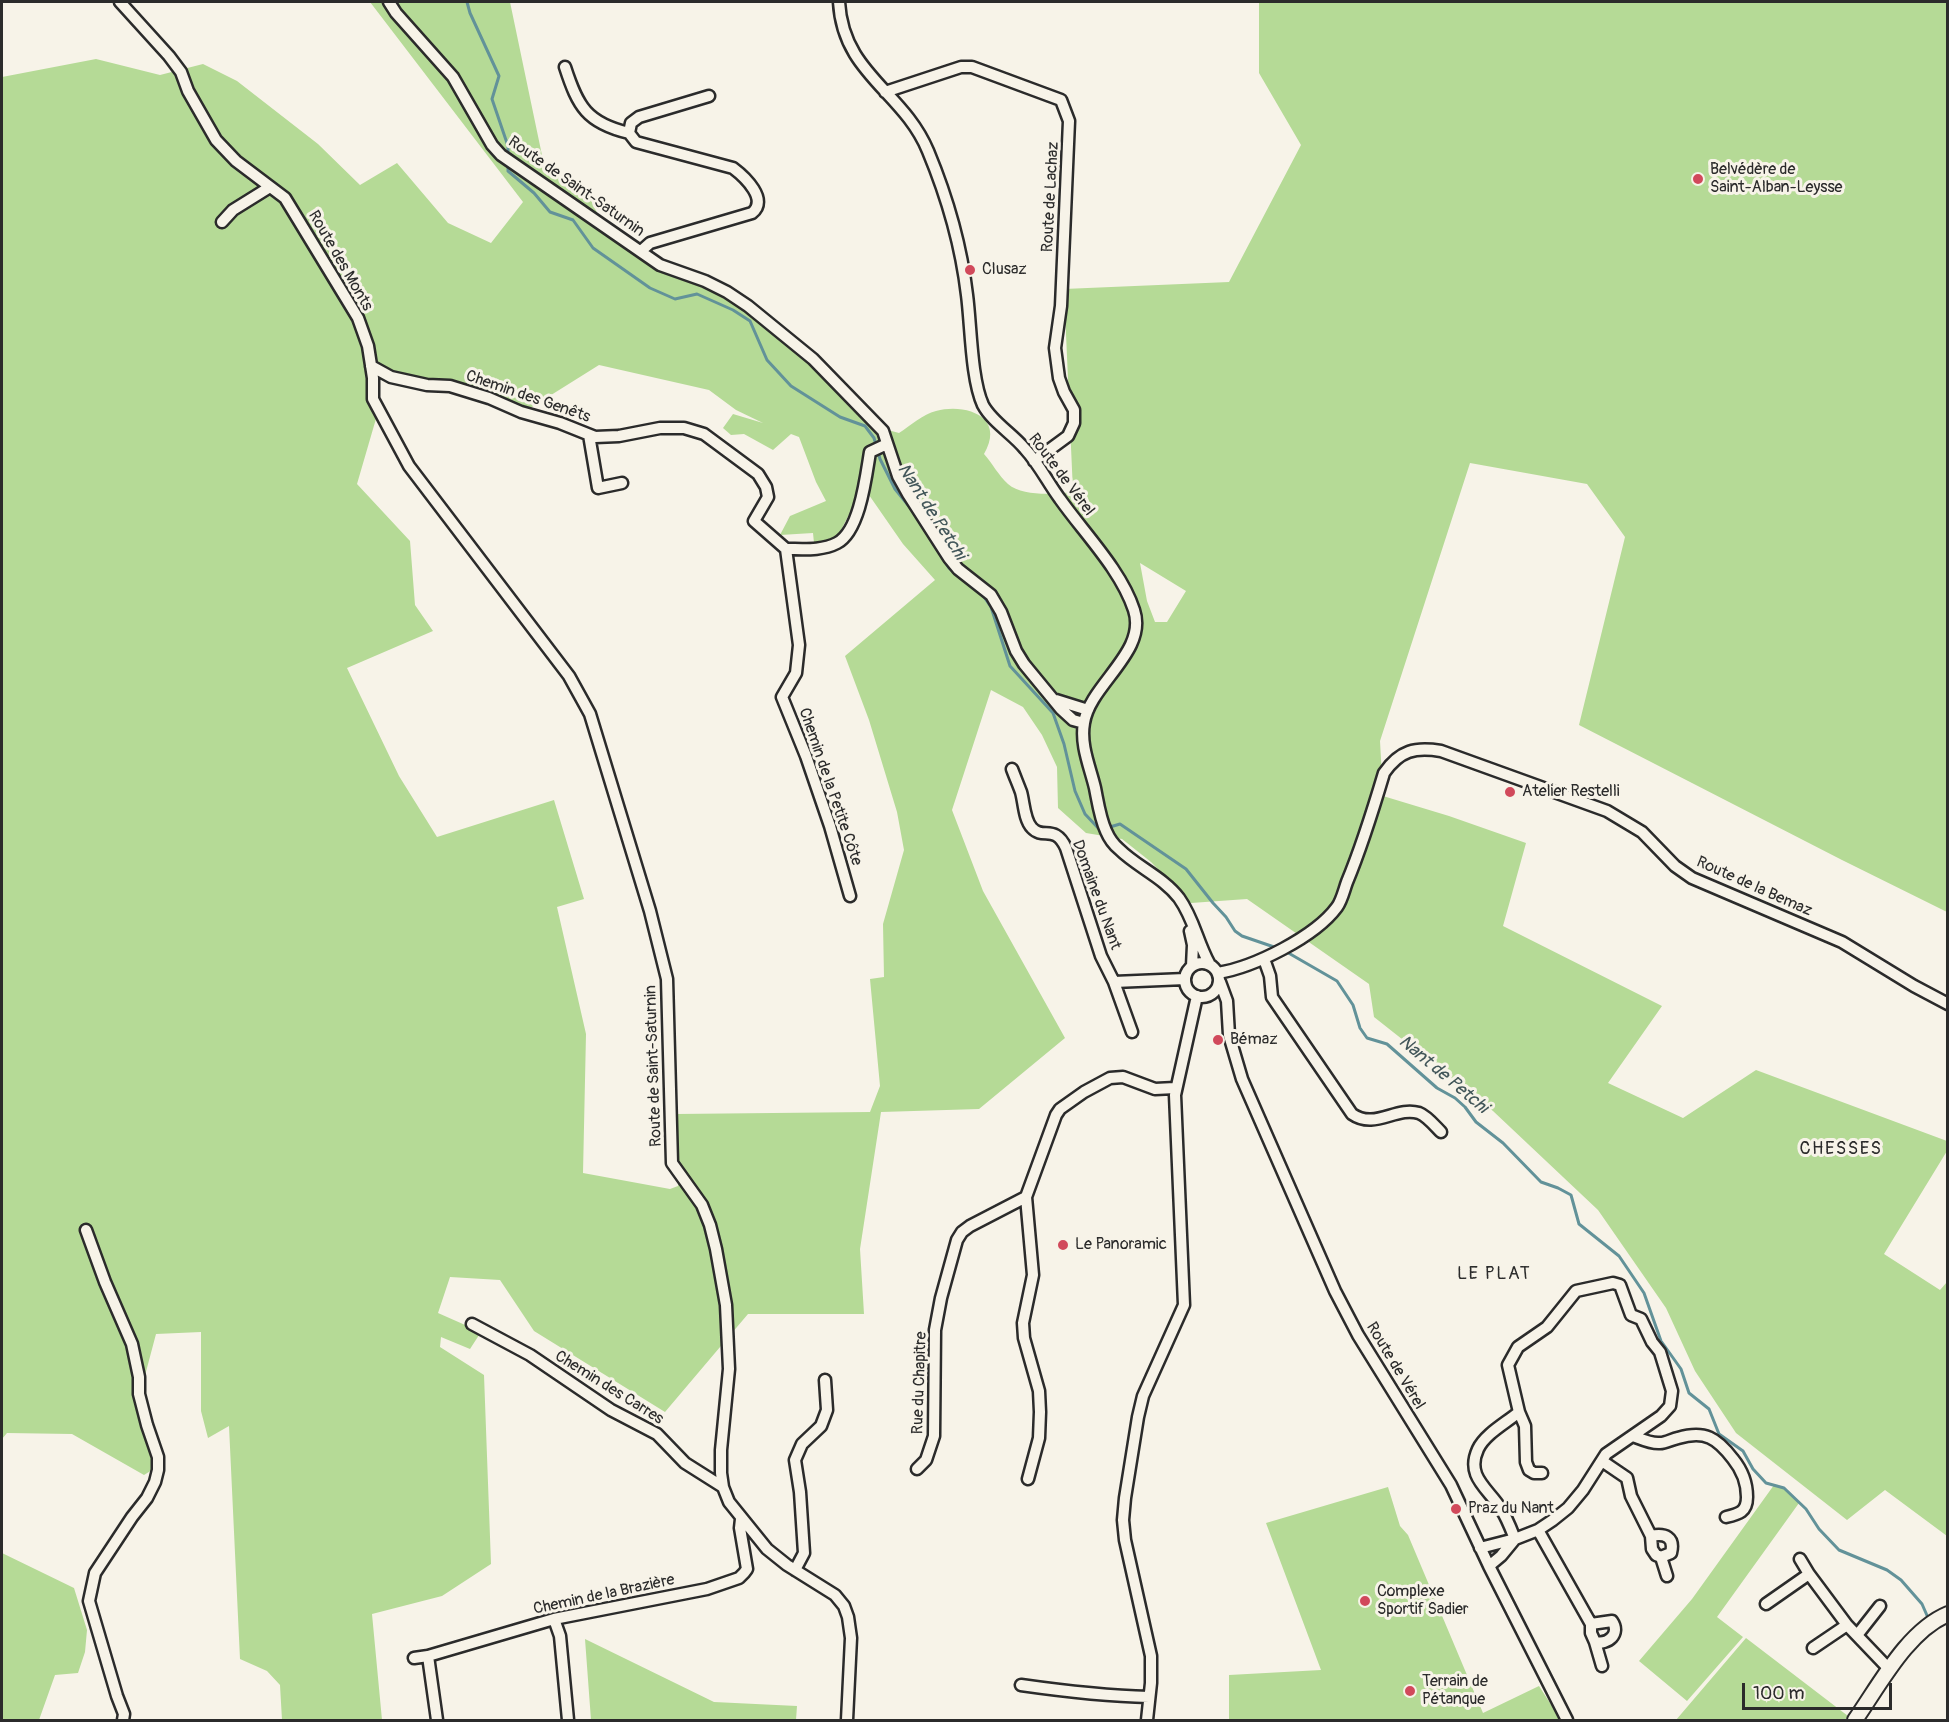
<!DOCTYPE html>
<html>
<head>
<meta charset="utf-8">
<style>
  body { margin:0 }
  #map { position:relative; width:1949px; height:1722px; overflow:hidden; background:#f7f3e8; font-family:Pangolin,sans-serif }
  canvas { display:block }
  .frame { position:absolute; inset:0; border:3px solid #2b2b2b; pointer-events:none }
  .scale { position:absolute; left:1742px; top:1683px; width:150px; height:27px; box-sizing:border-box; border:3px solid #2b2b2b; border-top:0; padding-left:8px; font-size:18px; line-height:21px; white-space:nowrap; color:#2b2b2b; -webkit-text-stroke:4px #f7f3e8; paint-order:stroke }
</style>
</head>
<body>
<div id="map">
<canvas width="1949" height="1722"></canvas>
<div class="frame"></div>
<div class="scale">100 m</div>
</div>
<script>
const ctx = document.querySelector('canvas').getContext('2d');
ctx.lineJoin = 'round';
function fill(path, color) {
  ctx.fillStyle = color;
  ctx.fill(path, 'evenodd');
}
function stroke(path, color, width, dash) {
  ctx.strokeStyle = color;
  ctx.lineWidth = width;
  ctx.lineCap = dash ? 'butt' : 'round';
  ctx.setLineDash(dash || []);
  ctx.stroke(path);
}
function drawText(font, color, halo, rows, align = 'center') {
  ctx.font = font + ' Pangolin,sans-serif';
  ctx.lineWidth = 6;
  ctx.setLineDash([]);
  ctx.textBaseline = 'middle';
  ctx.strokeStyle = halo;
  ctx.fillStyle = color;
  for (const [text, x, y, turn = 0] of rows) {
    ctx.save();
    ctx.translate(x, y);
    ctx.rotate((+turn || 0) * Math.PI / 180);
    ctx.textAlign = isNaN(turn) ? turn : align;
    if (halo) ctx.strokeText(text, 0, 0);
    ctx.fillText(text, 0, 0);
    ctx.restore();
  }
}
fill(new Path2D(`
  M370,2H510L543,160L587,191L605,230L678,275L733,300L762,321L793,351L802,356L834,384L873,426L899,433C910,426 923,414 936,411C966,403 1006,417 984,454C992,463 999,476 1008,484C1023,497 1056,494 1073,492L1064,289L1229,282L1301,145L1259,73V2H1947V912L1842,860L1579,725L1625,537L1587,484L1470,463L1380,741L1383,796L1449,816L1526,843L1503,926L1662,1006L1608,1083L1683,1118L1756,1070L1947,1141V1151L1884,1254L1940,1290L1947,1282V1536L1885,1490L1847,1520L1736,1433L1695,1371L1666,1308L1598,1210L1493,1111L1374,1017L1369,984L1247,899L1191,903L1151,862L1122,839L1086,833L1058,808L1057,767L1042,735L1023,707L991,690L952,810L983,891L1065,1038L979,1109L881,1112L860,1249L864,1314H748L665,1412L534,1331L500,1280L450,1277L438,1313L481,1332L470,1349L441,1337L440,1347L484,1375L491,1564L442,1596L372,1614L382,1720H282L280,1685L267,1671L240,1659L229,1426L208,1438L201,1411V1332L156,1334L143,1383L146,1427L162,1450L160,1465L144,1475L72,1434L7,1433L2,1439V77L96,59L160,75L203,64L237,81L318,144L360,185L397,163L448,223L491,243L523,202ZM599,365L709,390L736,410L763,423L733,414L723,428L731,435L744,434L773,450L791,434L799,437L816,482L826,501L790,516L780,535L813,533L814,543L835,539L841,530L858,497L869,495L903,544L935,580L845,656L869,720L897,812L904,850L883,924L884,977L870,979L880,1086L870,1112L676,1114L678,1186L670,1189L583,1173L586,1034L557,907L584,899L554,800L437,837L399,776L347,668L433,631L415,605L410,541L357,484L380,405L376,378L403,387L472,395L516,417ZM1140,563L1186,591L1167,622H1155L1147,601Z
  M1774,1485L1784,1488L1799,1503L1717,1617L1743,1637L1687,1701L1639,1661L1692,1599Z
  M1388,1487L1400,1526L1408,1535L1483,1713L1539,1686L1561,1720H1229V1675L1321,1670L1266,1523Z
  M2,1553L74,1588L87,1630L85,1652L78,1673L55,1675L39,1720H2Z
  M1746,1638L1848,1716L1845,1720H1676Z
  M585,1639L714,1702L797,1706L796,1720H591Z`), '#b5da96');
stroke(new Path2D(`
  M467,2L470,13L499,76L492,99L508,146V157
  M508,164V171L534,193L550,212L573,220L593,248L650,288L675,299L697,294L733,310L750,321L767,360L791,386L840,417L865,426L874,438L880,459L895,489L912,510L949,568L956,573
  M982,594L991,607L1010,666L1053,713L1064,744L1075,791L1085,814L1100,830L1120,824L1186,869L1213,903L1226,917L1235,931L1242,936L1277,948
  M1285,951L1337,981L1353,1005L1360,1028L1367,1038L1387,1044L1437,1088L1455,1098L1465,1107L1476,1122L1503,1143L1541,1182L1558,1188L1571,1195L1579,1224L1619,1256L1644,1293L1661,1341L1681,1369L1689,1393L1709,1409L1719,1434L1743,1451L1753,1469L1766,1483L1784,1488L1806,1509L1819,1529L1839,1550L1887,1570L1901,1580L1922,1604L1929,1620`), '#629299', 3);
const minor = new Path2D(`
  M120,2L169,56L181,72L188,91L216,140L236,161L285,198L358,318L368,346L373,378V399L409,466L569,676L590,714L650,911L667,979L672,1163L702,1205L710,1225L716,1249L726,1305L729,1369L721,1450V1473L723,1487L729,1502L767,1549L787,1565L835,1595L844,1606L848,1617L851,1638L847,1720
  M389,2L396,13L453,77L492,145L501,155L660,265L705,281L727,292L748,306L813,359L883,431L898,476L908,494L949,558L958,569L991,595L1001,612L1016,651L1024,664L1061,709L1073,720L1084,723
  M839,2C843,74 903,91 928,151C948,199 961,244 967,295C971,325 971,379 983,405C992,422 1013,434 1025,449C1039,464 1048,483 1060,499C1084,533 1121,570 1134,610C1148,652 1090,684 1084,723C1080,745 1090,767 1095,788C1098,803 1100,818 1106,831C1109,838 1113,844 1119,849C1137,867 1163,877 1179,898C1194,919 1197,941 1209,963
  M565,67C578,107 587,123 629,133
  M885,92L961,67H972L1061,100L1069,121L1061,306L1055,348L1059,378L1064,392L1074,410V423L1068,436L1034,461
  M222,222L233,210L270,187
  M641,251L650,243L752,213C769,200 745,177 733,168L636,142L629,133L631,123L639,117L709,96
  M371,366L391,377L427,385L450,386L489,398L521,412L560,423L595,437L619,436L660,428H684L704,434L758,474L766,487L768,497L754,521L786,549C803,549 822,551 837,543C860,531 866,476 870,452L887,444
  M589,435L598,488L622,483
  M786,549L799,645L796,673L782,697L806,756L830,826L850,896
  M1056,700L1088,710
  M1012,769C1015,777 1018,784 1021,792C1024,802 1024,820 1032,828C1043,840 1055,824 1066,848L1101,956L1114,982L1132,1032
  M1190,931L1193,945L1192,966
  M1264,959L1270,976L1272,997L1352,1114C1375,1130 1396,1106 1419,1113C1427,1116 1435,1126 1441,1132
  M1185 980a17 17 0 1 1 34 0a17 17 0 1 1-34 0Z
  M1218,973C1254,967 1315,937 1337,907C1342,900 1344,890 1347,882C1362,846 1373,810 1384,773C1400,750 1415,747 1441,751L1607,811L1642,832L1675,866L1692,878L1842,942L1914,986L1948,1004
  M1114,982L1185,979
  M1220,982L1227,1001L1229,1035L1242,1079L1335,1291L1358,1335L1451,1485L1489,1566L1567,1720
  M1026,1197L1033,1275L1023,1323L1024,1338L1039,1391L1040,1412L1039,1438L1028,1479
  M86,1230L105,1282L132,1344L139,1377V1394L147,1425L158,1457V1470L155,1482L147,1498L132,1517L95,1573L89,1601L117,1696L124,1714L123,1720
  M472,1324L530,1355L611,1410L657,1434L685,1463L723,1487
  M1633,1436C1641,1439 1652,1444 1660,1443C1666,1443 1672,1439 1678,1438C1705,1430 1717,1438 1733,1459C1742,1470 1747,1483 1747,1497C1747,1512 1739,1514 1726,1517
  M1602,1461L1627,1478L1631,1496L1651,1536L1652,1549L1656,1555L1661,1557L1671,1553C1675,1537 1665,1533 1651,1536
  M917,1469L926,1460L934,1436L935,1330L941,1298L957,1240L962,1232L970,1226L1026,1197L1056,1115L1060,1109L1084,1092L1110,1078L1123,1077L1155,1089L1175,1088
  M1538,1530L1591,1624V1633L1595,1642C1608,1645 1621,1634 1612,1621L1591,1624
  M1515,1539C1511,1529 1507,1518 1501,1509C1489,1489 1465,1477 1478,1449C1485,1434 1506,1423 1519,1412
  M1480,1548L1515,1539L1538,1530L1553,1520L1568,1508L1583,1490L1606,1454L1661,1416L1670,1406L1672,1391L1660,1352L1652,1342L1641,1319L1631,1315L1620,1285L1613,1283L1576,1291L1547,1327L1518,1347L1508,1365L1519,1412L1525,1426L1526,1462L1529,1470L1534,1473H1542
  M1661,1557L1667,1576
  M1800,1559L1809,1574
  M1489,1566L1501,1556L1515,1539
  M795,1570L804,1553L800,1492L795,1460L802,1444L821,1426L827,1410L825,1380
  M1766,1604L1809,1574L1847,1625L1890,1670
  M554,1619L560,1636L568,1720
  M1858,1634L1880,1606
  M1595,1642L1602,1666
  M1813,1648L1847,1625
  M428,1656L437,1720
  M414,1658L428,1656L554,1619L707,1589L739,1578L744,1573L747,1569L740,1528L741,1519
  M1021,1685C1063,1691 1106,1696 1149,1697
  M1147,1720L1151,1683V1656L1125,1540L1123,1520L1125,1498L1138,1417L1143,1396L1184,1305L1175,1095L1197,996`);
const major = new Path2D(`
  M1855,1720C1879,1686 1907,1631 1948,1614`);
stroke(minor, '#2b2b2b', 15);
stroke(major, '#2b2b2b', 18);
stroke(minor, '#f7f3e8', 10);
stroke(major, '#f7f3e8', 14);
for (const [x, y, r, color] of [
  [1698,179,6,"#d1495b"],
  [970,270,6,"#d1495b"],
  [1510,792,6,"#d1495b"],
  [1218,1040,6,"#d1495b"],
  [1063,1245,6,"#d1495b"],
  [1456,1509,6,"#d1495b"],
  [1365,1601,6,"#d1495b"],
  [1410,1691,6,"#d1495b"]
]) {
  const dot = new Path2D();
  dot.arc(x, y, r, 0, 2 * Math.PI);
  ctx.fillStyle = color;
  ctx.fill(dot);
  stroke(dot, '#f7f3e8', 2);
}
drawText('16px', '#2b2b2b', '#f7f3e8', [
  ["Belvédère de",1710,170],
  ["Saint-Alban-Leysse",1710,188],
  ["Clusaz",982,270],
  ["Atelier Restelli",1522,792],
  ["Bémaz",1230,1040],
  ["Le Panoramic",1075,1245],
  ["Praz du Nant",1468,1509],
  ["Complexe",1377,1592],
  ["Sportif Sadier",1377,1610],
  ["Terrain de",1422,1682],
  ["Pétanque",1422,1700]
], 'left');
drawText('16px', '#2b2b2b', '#f7f3e8', [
  ["Route de Saint-Saturnin",576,187,35],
  ["Route de Lachaz",1051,197,-87],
  ["Route des Monts",340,261,60],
  ["Chemin des Genêts",528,397,19],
  ["Route de Vérel",1061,475,53],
  ["Chemin de la Petite Côte",830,787,71],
  ["Route de la Bemaz",1754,887,24],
  ["Domaine du Nant",1096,895,70],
  ["Route de Saint-Saturnin",654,1066,-92],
  ["Route de Vérel",1395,1366,59],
  ["Rue du Chapitre",920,1383,-88],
  ["Chemin des Carres",609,1388,32],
  ["Chemin de la Brazière",604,1595,-12]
]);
drawText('italic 18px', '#425659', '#f7f3e8', [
  ["Nant de Petchi",931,512,57],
  ["Nant de Petchi",1443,1075,40]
]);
ctx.letterSpacing = '1.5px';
drawText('18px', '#2b2b2b', '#f7f3e8', [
  ["CHESSES",1841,1149],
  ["LE PLAT",1494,1274]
]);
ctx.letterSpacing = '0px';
</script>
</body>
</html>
